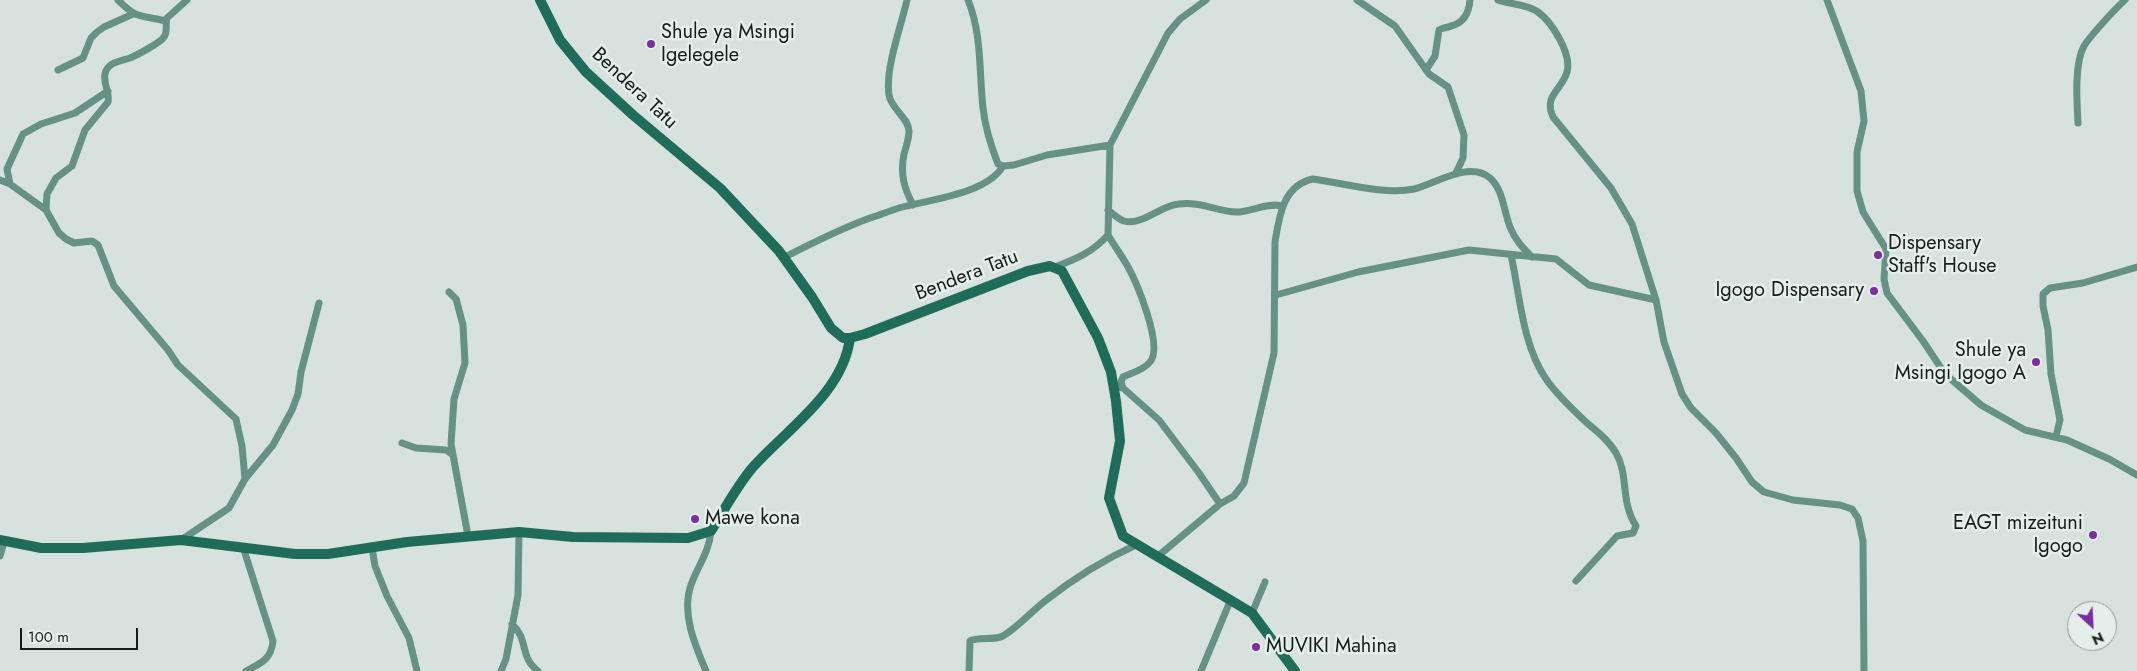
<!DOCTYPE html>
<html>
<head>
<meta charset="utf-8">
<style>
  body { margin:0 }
  #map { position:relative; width:2137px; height:671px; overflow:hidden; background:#d7e1de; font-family:Jost,sans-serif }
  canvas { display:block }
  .north { position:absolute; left:2067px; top:601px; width:50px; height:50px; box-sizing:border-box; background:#e4efeb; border:1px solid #929a97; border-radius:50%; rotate:155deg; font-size:14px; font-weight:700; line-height:20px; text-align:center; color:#171b1a }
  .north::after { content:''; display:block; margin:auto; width:18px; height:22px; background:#7c2e9f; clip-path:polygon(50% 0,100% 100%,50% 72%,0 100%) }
  .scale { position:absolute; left:20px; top:628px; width:118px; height:22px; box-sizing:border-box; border:2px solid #171b1a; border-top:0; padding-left:6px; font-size:15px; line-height:18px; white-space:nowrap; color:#171b1a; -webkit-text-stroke:4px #e4efeb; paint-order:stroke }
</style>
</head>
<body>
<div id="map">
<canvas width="2137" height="671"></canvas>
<div class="north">N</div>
<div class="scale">100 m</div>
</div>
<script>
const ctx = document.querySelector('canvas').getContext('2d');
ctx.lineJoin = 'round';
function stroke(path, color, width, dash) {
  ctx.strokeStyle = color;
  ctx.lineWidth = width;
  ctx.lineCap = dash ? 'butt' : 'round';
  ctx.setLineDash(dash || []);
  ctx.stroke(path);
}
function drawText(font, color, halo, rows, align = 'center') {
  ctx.font = font + ' Jost,sans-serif';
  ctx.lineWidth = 5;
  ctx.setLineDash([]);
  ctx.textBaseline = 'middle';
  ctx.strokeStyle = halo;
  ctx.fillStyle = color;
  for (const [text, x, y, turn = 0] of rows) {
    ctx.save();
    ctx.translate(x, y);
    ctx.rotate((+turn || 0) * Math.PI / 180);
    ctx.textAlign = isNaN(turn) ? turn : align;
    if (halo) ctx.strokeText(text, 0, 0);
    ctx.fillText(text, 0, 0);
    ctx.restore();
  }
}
stroke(new Path2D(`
  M118,0C139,21 140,14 166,21
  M187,0L167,18C165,24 168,32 164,37C160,43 137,55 130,58C121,61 107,62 105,74C103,84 110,92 108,102L85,130L72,166L56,178L47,194L46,210L59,233L66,239L74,243L92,241L98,245L114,286L168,350L178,365L236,419L242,446L245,479
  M907,0C901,27 885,68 889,95C891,109 909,118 909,131C909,139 906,147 904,154C900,174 904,188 913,205
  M968,0C982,34 979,72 983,108C985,127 991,146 998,164L1003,166L1014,165L1047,155L1110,145
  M1357,0L1395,26L1429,74L1448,87L1464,135L1463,158L1456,173
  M1498,0C1511,5 1525,3 1538,12C1552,22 1572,54 1567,72C1562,90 1543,96 1553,117L1611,188L1632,224L1656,300L1664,342L1682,394L1691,408L1716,433L1736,458L1752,482L1764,492L1793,500L1840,505L1852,509L1858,518L1863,541L1864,671
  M1827,0L1861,91L1864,121L1857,152V191L1863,212L1886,249L1884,279L1887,293L1923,341L1945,374L1981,405L2025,430L2067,440L2109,459L2137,475
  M58,70L83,58L91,38L97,32L104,27L133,14
  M1426,70L1435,56L1439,30C1444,27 1447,28 1451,26C1464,23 1469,12 1470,0
  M2078,123C2077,103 2074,64 2084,46C2090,36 2116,8 2125,0
  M0,180L10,184
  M46,210L10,184L7,169L23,134L41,124L75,113L108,91
  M1108,210C1112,213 1118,219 1124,221C1142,226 1161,205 1179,204C1199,201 1217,211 1236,212C1251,212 1268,202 1282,206
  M1108,235C1114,245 1121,255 1127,265C1136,281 1164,346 1150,362C1144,370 1131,373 1123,377L1121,382L1123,388
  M1511,255C1520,295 1522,344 1546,379C1557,395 1573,410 1587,423C1598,432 1609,441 1616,453C1629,475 1620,501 1636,526L1633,533L1617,536L1576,581
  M783,258C812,243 840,229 870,218C880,215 889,211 899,208C928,200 987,194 1003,166
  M1055,267C1076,259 1093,252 1108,235L1110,145L1168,33L1180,19L1206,0
  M449,292L456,299L463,325L465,363L454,399L451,444L468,536
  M1276,295L1358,272L1469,250L1556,259L1589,285L1656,300
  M1118,387L1123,388L1159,420L1199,473L1220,504
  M2056,436L2060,420L2051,374L2048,330L2043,306V294L2050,288L2083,283L2137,267
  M402,443L416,448L446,450L453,455
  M181,540L229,508L245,479L273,445L292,410L298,394L301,372L319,303
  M243,547L273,641C271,660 261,663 246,671
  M372,548L375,566L387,596L409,638L417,671
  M0,556L4,542
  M1157,557L1220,504L1234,496L1244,483L1274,353L1275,242C1279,217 1283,185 1313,179C1343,183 1384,195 1414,189C1435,184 1470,160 1490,178C1503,189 1504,212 1510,227C1515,240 1523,248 1532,257
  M1252,613L1265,582
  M512,624C529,639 519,657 538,671
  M501,671L506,659L518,595L519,532
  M706,671C695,645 681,613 691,585C698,565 709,553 711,531
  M969,671L970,641C980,636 993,641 1003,636C1018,627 1031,612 1045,601C1073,579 1103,560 1136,545
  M1201,671L1231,599`), '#659284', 7);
stroke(new Path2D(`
  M540,0L560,40L586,72L633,115L720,188L779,251L812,297L831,328L843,338H850L865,334L1028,271L1050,266L1062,271L1098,338L1111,372L1116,401L1120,441L1109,498L1123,536L1252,613L1295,671
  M0,540L41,548H83L181,540L295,554H328L407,542L519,532L573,537L688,538L711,531C725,509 736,487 753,467C787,429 843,393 850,338`), '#1e6c59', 10);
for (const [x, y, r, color] of [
  [651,44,5,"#7c2e9f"],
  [1878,255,5,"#7c2e9f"],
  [1874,291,5,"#7c2e9f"],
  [2036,362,5,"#7c2e9f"],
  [695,519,5,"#7c2e9f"],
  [2093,535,5,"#7c2e9f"],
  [1256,647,5,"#7c2e9f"]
]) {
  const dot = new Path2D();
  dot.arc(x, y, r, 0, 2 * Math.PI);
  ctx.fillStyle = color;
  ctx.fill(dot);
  stroke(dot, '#e4efeb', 2);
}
drawText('20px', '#171b1a', '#e4efeb', [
  ["Shule ya Msingi",661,33],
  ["Igelegele",661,56],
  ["Dispensary",1888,244],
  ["Staff's House",1888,267],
  ["Igogo Dispensary",1864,291,"right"],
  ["Shule ya",2026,351,"right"],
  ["Msingi Igogo A",2026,374,"right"],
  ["Mawe kona",705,519],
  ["EAGT mizeituni",2083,524,"right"],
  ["Igogo",2083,547,"right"],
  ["MUVIKI Mahina",1266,647]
], 'left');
drawText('20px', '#171b1a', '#e4efeb', [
  ["Bendera Tatu",634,89,43],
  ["Bendera Tatu",967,276,-21]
]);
</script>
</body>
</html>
